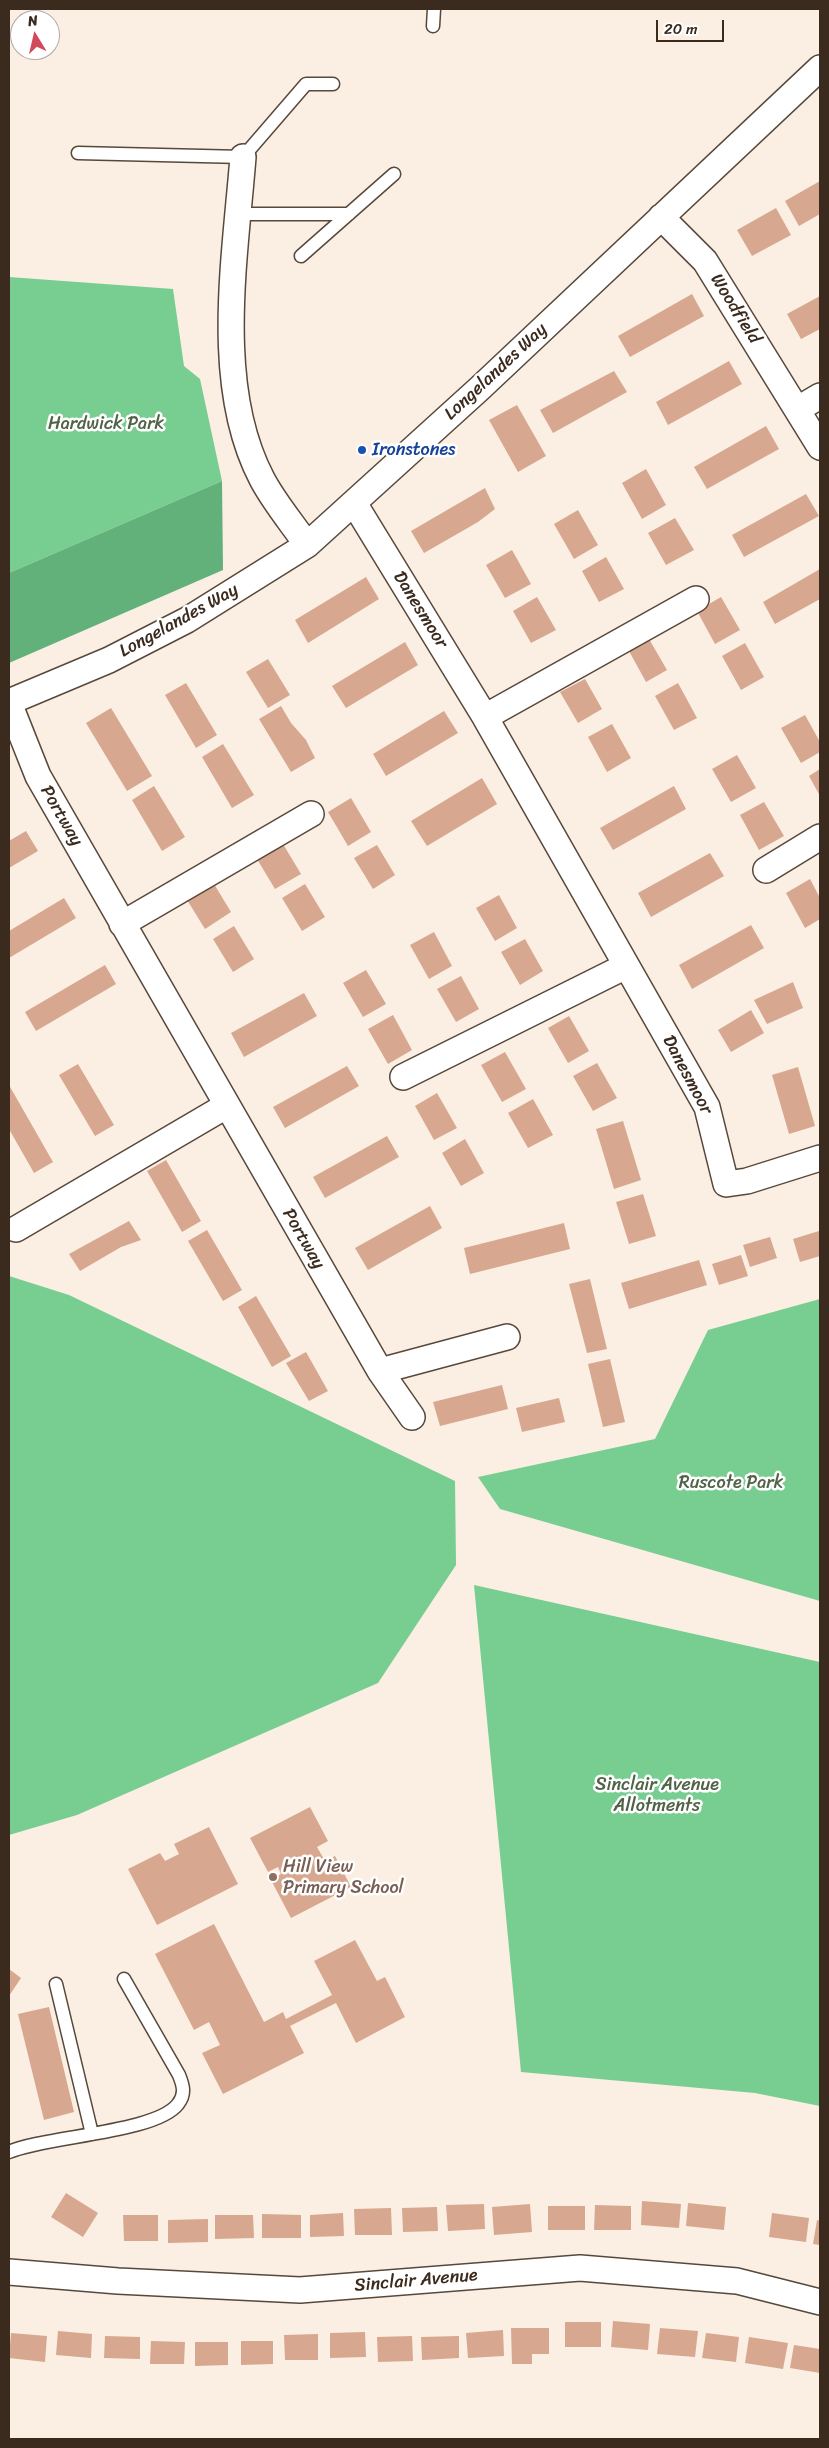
<!DOCTYPE html>
<html>
<head>
<meta charset="utf-8">
<style>
  body { margin:0 }
  #map { position:relative; width:829px; height:2448px; overflow:hidden; background:#faefe2; font-family:Sriracha,sans-serif }
  canvas { display:block }
  .frame { position:absolute; inset:0; border:10px solid #3b2a1e; pointer-events:none }
  .north { position:absolute; left:10px; top:10px; width:50px; height:50px; box-sizing:border-box; background:#fff; border:1px solid #b1aaa5; border-radius:50%; rotate:351deg; font-size:14px; font-weight:700; line-height:20px; text-align:center; color:#3b2a1e }
  .north::after { content:''; display:block; margin:auto; width:18px; height:22px; background:#d1495b; clip-path:polygon(50% 0,100% 100%,50% 72%,0 100%) }
  .scale { position:absolute; left:656px; top:20px; width:68px; height:22px; box-sizing:border-box; border:2px solid #3b2a1e; border-top:0; padding-left:6px; font-size:15px; line-height:18px; white-space:nowrap; color:#3b2a1e; -webkit-text-stroke:4px #fff; paint-order:stroke }
</style>
</head>
<body>
<div id="map">
<canvas width="829" height="2448"></canvas>
<div class="frame"></div>
<div class="north">N</div>
<div class="scale">20 m</div>
</div>
<script>
const ctx = document.querySelector('canvas').getContext('2d');
ctx.lineJoin = 'round';
function fill(path, color) {
  ctx.fillStyle = color;
  ctx.fill(path, 'evenodd');
}
function stroke(path, color, width, dash) {
  ctx.strokeStyle = color;
  ctx.lineWidth = width;
  ctx.lineCap = dash ? 'butt' : 'round';
  ctx.setLineDash(dash || []);
  ctx.stroke(path);
}
function drawText(font, color, halo, rows, align = 'center') {
  ctx.font = font + ' Sriracha,sans-serif';
  ctx.lineWidth = 5;
  ctx.setLineDash([]);
  ctx.textBaseline = 'middle';
  ctx.strokeStyle = halo;
  ctx.fillStyle = color;
  for (const [text, x, y, turn = 0] of rows) {
    ctx.save();
    ctx.translate(x, y);
    ctx.rotate((+turn || 0) * Math.PI / 180);
    ctx.textAlign = isNaN(turn) ? turn : align;
    if (halo) ctx.strokeText(text, 0, 0);
    ctx.fillText(text, 0, 0);
    ctx.restore();
  }
}
fill(new Path2D(`
  M9,277L173,289L184,366L200,379L222,481L9,573Z
  M9,1276L69,1295L455,1481L456,1565L378,1683L77,1815L9,1835Z
  M820,1299V1601L500,1509L478,1477L655,1439L708,1330Z
  M474,1585L820,1662V2106L755,2093L521,2072Z`), '#78cd90');
fill(new Path2D(`
  M222,481L223,570L9,663V573Z`), '#62b07a');
fill(new Path2D(`
  M820,181V214L799,226L785,201Z
  M776,208L791,235L752,256L737,230Z
  M692,294L704,316L630,357L618,336Z
  M820,296V329L801,339L787,314Z
  M729,361L742,384L668,425L656,402Z
  M614,371L627,392L553,433L540,410Z
  M517,405L546,456L518,472L489,420Z
  M766,426L779,449L707,489L694,467Z
  M646,469L666,505L642,519L622,483Z
  M485,488L495,509L478,522L424,553L411,531Z
  M806,494L819,516L744,557L732,535Z
  M578,510L598,545L574,559L554,524Z
  M675,518L694,550L666,565L648,533Z
  M512,550L531,584L505,598L486,565Z
  M606,557L624,589L599,602L582,571Z
  M820,569V599L775,624L763,602Z
  M366,577L379,599L308,643L295,620Z
  M537,597L556,630L531,643L513,611Z
  M721,597L740,630L715,644L697,611Z
  M649,639L667,670L646,682L629,651Z
  M405,642L418,665L346,708L332,686Z
  M745,643L764,677L741,690L722,656Z
  M268,659L290,695L268,708L246,672Z
  M585,679L602,709L578,723L560,692Z
  M186,683L217,735L196,748L165,695Z
  M678,683L697,718L674,730L655,696Z
  M281,706L291,723L306,740L315,758L291,772L259,719Z
  M111,708L152,776L127,791L86,723Z
  M444,711L458,733L386,776L373,754Z
  M805,715L820,742V752L801,763L781,728Z
  M612,724L631,758L607,772L588,737Z
  M223,744L254,795L232,808L202,757Z
  M737,755L756,788L731,802L712,769Z
  M820,769V796L809,776Z
  M482,778L497,804L427,846L411,821Z
  M154,786L185,837L162,851L132,800Z
  M674,786L686,809L613,850L600,828Z
  M351,798L371,832L348,846L328,812Z
  M764,802L784,836L759,850L740,815Z
  M26,831L38,851L9,868V841Z
  M280,839L301,874L275,889L254,854Z
  M377,845L395,875L373,889L354,858Z
  M710,853L724,876L651,917L638,893Z
  M211,879L231,912L205,929L184,895Z
  M810,879L820,898V919L805,928L786,893Z
  M305,884L325,917L302,931L282,898Z
  M499,895L517,928L495,941L476,908Z
  M64,898L76,918L9,958V931Z
  M751,925L764,948L692,989L679,965Z
  M234,926L254,959L233,972L213,939Z
  M434,932L452,966L429,979L410,945Z
  M525,939L543,971L520,985L501,952Z
  M105,965L116,984L36,1031L25,1012Z
  M366,970L386,1004L363,1017L343,983Z
  M461,976L479,1009L456,1022L437,989Z
  M793,982L803,1008L767,1024L754,1000Z
  M304,993L317,1016L244,1057L231,1033Z
  M751,1010L764,1033L731,1052L718,1030Z
  M393,1015L412,1050L388,1064L368,1029Z
  M569,1016L589,1051L568,1063L548,1028Z
  M505,1052L526,1089L502,1102L481,1065Z
  M597,1063L617,1098L593,1111L573,1076Z
  M78,1064L114,1125L95,1136L59,1075Z
  M347,1066L359,1086L285,1128L273,1107Z
  M798,1067L815,1126L789,1134L772,1075Z
  M9,1085L53,1162L34,1173L9,1129Z
  M437,1093L457,1128L434,1140L415,1106Z
  M533,1099L553,1135L528,1148L508,1113Z
  M623,1121L641,1180L614,1189L596,1129Z
  M387,1136L399,1157L325,1198L313,1177Z
  M465,1139L484,1173L461,1186L442,1153Z
  M166,1160L201,1221L182,1232L147,1171Z
  M643,1194L656,1236L629,1244L616,1202Z
  M430,1206L442,1228L368,1270L355,1248Z
  M129,1221L141,1240L121,1247L80,1271L69,1254Z
  M564,1223L570,1249L470,1274L464,1248Z
  M207,1230L242,1290L223,1301L188,1241Z
  M819,1231L820,1256L800,1262L793,1239Z
  M770,1237L777,1258L750,1267L743,1245Z
  M741,1255L748,1276L719,1285L712,1264Z
  M699,1260L707,1285L629,1309L621,1283Z
  M590,1279L607,1349L587,1353L569,1284Z
  M256,1296L291,1356L272,1367L238,1307Z
  M306,1352L328,1391L309,1401L286,1363Z
  M610,1359L625,1422L603,1427L588,1364Z
  M502,1385L508,1409L440,1426L433,1402Z
  M559,1398L565,1422L522,1432L516,1408Z
  M310,1807L328,1841L317,1847L325,1861L335,1856L351,1887L291,1918L271,1880L281,1874L278,1867L268,1872L250,1838Z
  M209,1827L238,1884L157,1925L128,1869L160,1853L165,1861L179,1854L174,1844Z
  M214,1924L264,2022L283,2012L286,2019L332,1995L314,1961L355,1940L377,1981L385,1977L405,2017L356,2043L336,2003L290,2026L304,2053L223,2094L202,2053L220,2045L209,2022L194,2030L155,1954Z
  M9,1969L21,1978L9,1996Z
  M49,2007L74,2112L44,2120L18,2014Z
  M66,2193L98,2213L83,2237L51,2217Z
  M642,2201L681,2204L679,2228L641,2225Z
  M688,2203L726,2207L724,2230L686,2226Z
  M484,2204L485,2229L448,2231L446,2205Z
  M530,2204L532,2232L494,2235L492,2207Z
  M595,2205L631,2206V2230H594Z
  M548,2206H585V2230H548Z
  M437,2207L438,2231L403,2232L402,2208Z
  M391,2208L392,2235H355L354,2209Z
  M343,2213L344,2236L310,2237V2215Z
  M772,2213L809,2218L806,2242L769,2237Z
  M262,2214L301,2215V2238H262Z
  M123,2215H158V2241H124Z
  M215,2215H253L254,2238L215,2239Z
  M208,2219V2242L168,2243V2220Z
  M817,2220L820,2221V2245L813,2244Z
  M613,2321L650,2324L648,2350L611,2347Z
  M565,2322H601V2347H565Z
  M511,2328H549V2354H532V2364H512Z
  M660,2328L698,2331L695,2357L657,2354Z
  M503,2330L504,2356L468,2358L466,2333Z
  M58,2331L92,2334L91,2358L56,2355Z
  M365,2332L366,2357L330,2358V2333Z
  M11,2333L47,2336L45,2362L9,2358Z
  M706,2333L739,2337L736,2362L702,2358Z
  M318,2334V2360H285L284,2335Z
  M105,2336L140,2337V2359L104,2358Z
  M412,2336L413,2361L378,2362L377,2337Z
  M459,2336V2358L422,2360L421,2337Z
  M749,2337L788,2343L783,2369L745,2363Z
  M151,2341L185,2342L184,2364H150Z
  M241,2341H273V2364L241,2365Z
  M195,2342H228V2365L195,2366Z
  M794,2345L820,2349V2373L790,2368Z`), '#d8a790');
const service = new Path2D(`
  M433,26L434,9
  M78,153L243,157L306,84H333
  M239,214H349
  M301,256L394,174
  M56,1984L92,2134
  M9,2152C45,2136 156,2133 178,2104C186,2094 183,2085 179,2075L124,1979`);
const minor = new Path2D(`
  M243,157C235,259 213,386 262,479C274,502 292,523 307,545
  M661,217L705,261L820,447
  M798,409L820,396
  M354,503L485,717L707,1107L726,1184L747,1181L820,1158
  M9,702L109,660L187,620L307,545L479,389L820,68
  M9,703L38,776L380,1371L412,1417
  M485,717L696,599
  M766,870L820,837
  M122,924L311,814
  M403,1077L626,966
  M16,1229L226,1106
  M380,1371L507,1337
  M9,2272L118,2281L300,2290L580,2268L737,2281L820,2302`);
stroke(service, '#58483b', 15);
stroke(minor, '#58483b', 28);
stroke(service, '#fff', 12);
stroke(minor, '#fff', 25);
for (const [x, y, r, color] of [
  [362,450,5,"#1a4fb4"],
  [273,1877,5,"#8d6e63"]
]) {
  const dot = new Path2D();
  dot.arc(x, y, r, 0, 2 * Math.PI);
  ctx.fillStyle = color;
  ctx.fill(dot);
  stroke(dot, '#fff', 2);
}
drawText('18px', '#3b2a1e', '#fff', [
  ["Woodfield",735,309,58],
  ["Longelandes Way",496,372,-43],
  ["Danesmoor",420,610,58],
  ["Longelandes Way",179,621,-29],
  ["Portway",61,816,60],
  ["Danesmoor",687,1075,62],
  ["Portway",303,1239,60],
  ["Sinclair Avenue",416,2281,-5]
]);
drawText('18px', '#506346', '#fff', [
  ["Hardwick Park",106,424],
  ["Ruscote Park",731,1483],
  ["Sinclair Avenue",657,1785],
  ["Allotments",657,1806]
]);
drawText('18px', '#164399', '#fff', [
  ["Ironstones",372,450]
], 'left');
drawText('18px', '#785e54', '#fff', [
  ["Hill View",283,1867],
  ["Primary School",283,1888]
], 'left');
</script>
</body>
</html>
